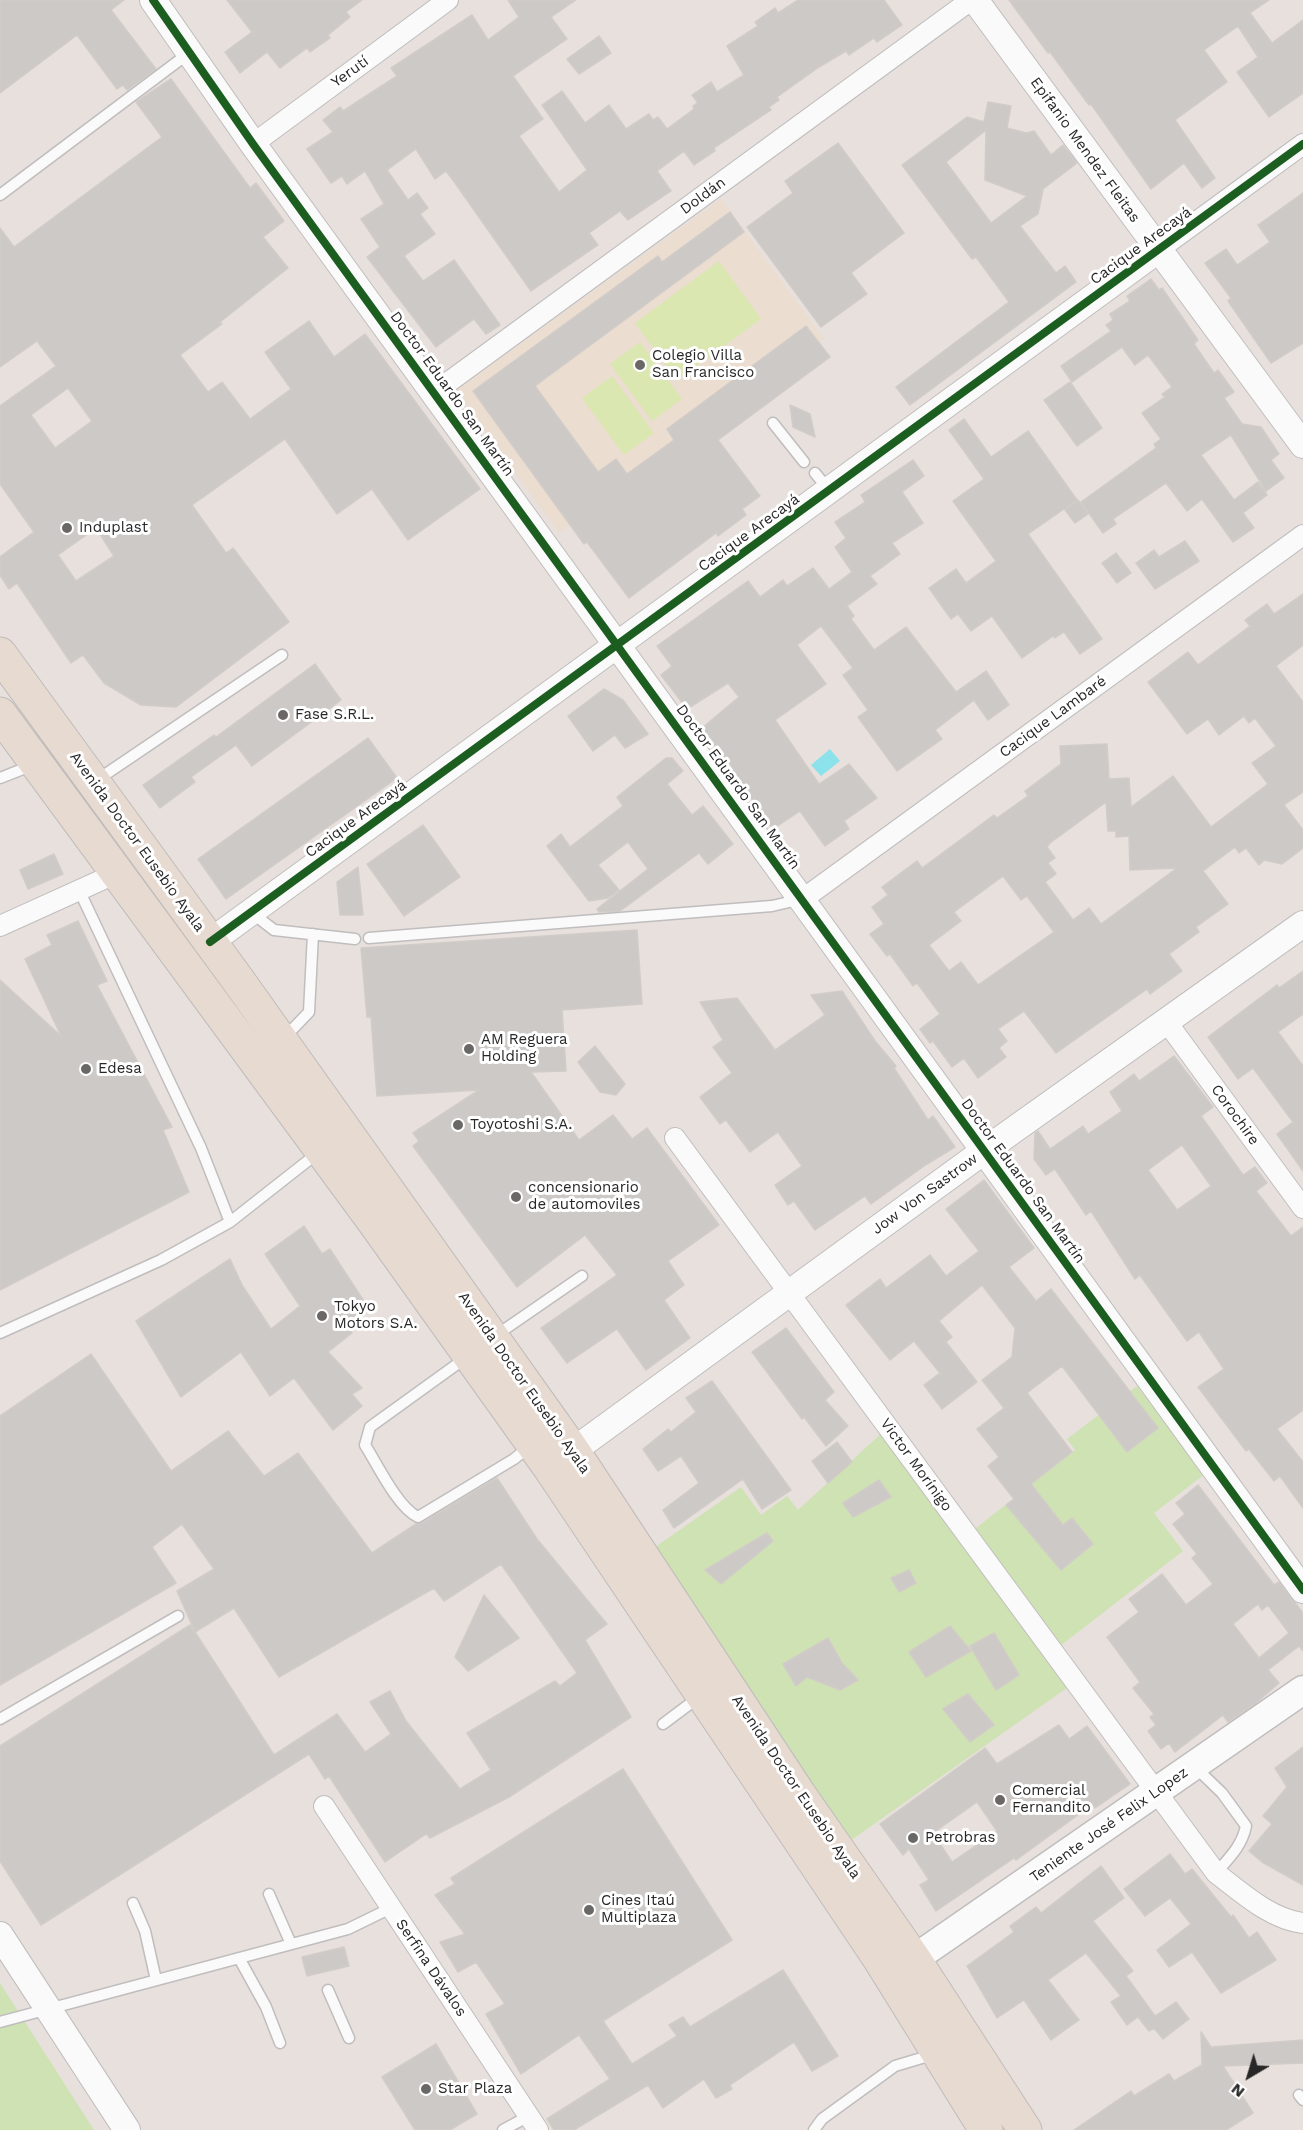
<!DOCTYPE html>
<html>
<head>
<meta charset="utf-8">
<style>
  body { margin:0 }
  #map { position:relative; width:1303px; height:2130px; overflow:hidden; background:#e7e0dc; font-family:"Work Sans",sans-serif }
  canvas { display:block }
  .north { position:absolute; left:1219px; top:2046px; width:60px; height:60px; -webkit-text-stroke:4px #fff; paint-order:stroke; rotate:218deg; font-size:16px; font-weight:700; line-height:24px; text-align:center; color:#272727 }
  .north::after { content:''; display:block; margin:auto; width:21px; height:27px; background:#272727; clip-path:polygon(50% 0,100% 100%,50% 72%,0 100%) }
</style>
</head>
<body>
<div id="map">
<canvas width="1303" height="2130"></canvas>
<div class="north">N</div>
</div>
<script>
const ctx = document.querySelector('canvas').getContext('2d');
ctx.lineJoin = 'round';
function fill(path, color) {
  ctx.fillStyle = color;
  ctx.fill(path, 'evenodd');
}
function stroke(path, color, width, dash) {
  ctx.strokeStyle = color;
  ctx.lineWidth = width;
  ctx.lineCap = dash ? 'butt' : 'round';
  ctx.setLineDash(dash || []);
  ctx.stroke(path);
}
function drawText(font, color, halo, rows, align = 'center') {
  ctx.font = font + ' "Work Sans",sans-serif';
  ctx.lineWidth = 6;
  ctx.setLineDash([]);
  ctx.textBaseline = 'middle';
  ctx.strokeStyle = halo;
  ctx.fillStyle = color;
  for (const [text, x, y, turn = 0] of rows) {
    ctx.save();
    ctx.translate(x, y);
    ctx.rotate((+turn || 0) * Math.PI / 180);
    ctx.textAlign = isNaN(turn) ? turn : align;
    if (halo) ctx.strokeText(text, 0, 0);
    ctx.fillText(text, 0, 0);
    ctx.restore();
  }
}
fill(new Path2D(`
  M721,199L824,339L559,533L455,391Z`), '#ebddd0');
fill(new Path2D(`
  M1137,1386L1205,1474L1154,1513L1183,1551L1060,1646L971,1532L1075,1450L1067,1439Z
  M884,1431L1071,1685L850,1841L654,1548L741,1487L761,1515L787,1496L798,1510Z
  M0,1983L94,2130H0Z`), '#cee2b3');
fill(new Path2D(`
  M719,261L761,319L677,380L635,323Z
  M640,342L682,399L652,421L610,364Z
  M612,376L654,433L624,455L582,398Z`), '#dbe7b0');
fill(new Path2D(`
  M830,749L840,761L821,776L811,765Z`), '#8ce2eb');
const building = new Path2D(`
  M0,0H124L111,10L156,69L127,90L123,85L117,89L77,35L0,93Z
  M227,0H362L346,12L350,17L328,35L330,38L310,52L307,48L280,68L267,52L240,73L225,52L252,32Z
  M508,0H576L551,17L567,39L513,76L543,119L519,136L559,192L587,170L542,105L562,91L585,123L609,105L626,129L649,114L653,120L658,117L667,129L694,109L693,106L698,103L692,95L711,82L717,92L744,75L727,46L758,26L755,22L775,8L778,13L798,0H884L902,25L877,42L874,38L849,55L846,51L819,67L777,97L779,100L769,107L771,110L714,148L715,151L694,165L684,151L657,171L671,191L628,220L620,211L589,233L598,245L531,291L455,183L446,171L435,179L416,149L387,170L408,200L417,193L428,208L420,214L435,234L404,256L423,281L454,260L500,325L486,334L474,319L436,347L367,257L380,247L361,219L384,204L365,171L347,184L342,176L331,183L307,149L333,132L323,120L340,107L343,111L397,76L391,68L472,15L488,40L519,17Z
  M1009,0H1269L1250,13L1272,43L1303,20V93L1269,117L1237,72L1258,57L1238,26L1204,50L1227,82L1175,120L1215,178L1202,188L1184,163L1151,189L1091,104L1089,105L1050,52L1048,53Z
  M599,36L611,53L579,74L567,59Z
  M171,79L250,188L256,183L284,221L263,237L288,268L220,322L222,324L180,355L208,392L222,382L250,419L291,389L265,352L309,321L334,357L365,334L480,489L408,540L372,489L337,514L285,439L192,505L226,553L233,548L289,622L176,707L141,705L104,683L83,655L71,663L17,583L9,589L0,575V557L34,532L0,484V406L56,366L37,341L0,367V228L14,247L162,137L136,102ZM68,388L92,421L55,448L31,415ZM96,528L114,556L76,581L58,555Z
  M988,102L1011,106L1007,128L1026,133L1034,131L1051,155L1063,145L1077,163L1043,189L1038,214L1020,226L1056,273L1065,266L1076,282L910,405L896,387L1009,302L976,257L972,259L902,165L967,117L984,122ZM986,130L985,180L1027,196L991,223L946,162Z
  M838,143L904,233L851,273L867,294L821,327L747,227L793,193L785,181Z
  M1303,193V343L1271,363L1228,301L1231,298L1205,263L1226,249L1237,265L1270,242L1258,225Z
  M730,212L744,232L535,386L598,472L616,459L627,474L674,440L667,429L806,326L830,357L718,440L760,496L742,509L746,515L718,536L716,533L629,598L587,542L584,544L473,391L658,256L662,262Z
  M1151,279L1159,290L1162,288L1198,340L1194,344L1214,373L1218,370L1234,392L1224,398L1242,424L1261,427L1279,454L1271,460L1284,478L1266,491L1231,435L1201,455L1234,500L1258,482L1267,495L1243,513L1254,528L1233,542L1202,499L1187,511L1166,483L1113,519L1116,524L1103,533L1081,502L1156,448L1154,444L1161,439L1142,413L1165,397L1162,394L1172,387L1148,355L1135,365L1122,347L1072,382L1061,366L1111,331L1106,325L1113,320L1110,314L1130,301L1127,296Z
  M1070,382L1102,428L1077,446L1044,400Z
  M790,405L810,414L815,437L793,427Z
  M964,419L991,457L1028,431L1077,500L1028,534L1102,639L1080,654L1064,632L1055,638L1053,636L1022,658L992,616L971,631L958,614L951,619L929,588L956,569L966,583L996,561L953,501L984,479L949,430Z
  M913,460L924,476L902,492L923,523L892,543L900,554L870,576L877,584L847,606L854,616L851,619L874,650L906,627L956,692L986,671L1009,705L988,720L974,700L935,730L942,739L897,771L858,717L868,710L843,675L853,668L821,626L797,645L826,684L775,720L819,784L849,764L877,798L844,821L849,829L825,846L800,811L773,829L702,728L739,697L728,683L687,709L661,675L672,666L657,646L748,581L760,597L783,580L787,586L813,568L829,589L852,572L835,547L846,538L835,522L865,502L861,495Z
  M1078,500L1088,514L1075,523L1065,510Z
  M1185,541L1199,561L1155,589L1136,563L1154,550L1159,557Z
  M1116,553L1131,573L1117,583L1102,563Z
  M1303,594V645L1276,666L1303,702V792L1284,805L1303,830V848L1282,864L1264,860L1259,865L1246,848L1239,853L1235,847L1203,871L1228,904L1196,927L1199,932L1169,954L1182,971L1150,994L1147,989L1056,1053L1024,1011L998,1029L1007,1041L999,1048L1006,1057L978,1078L964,1058L952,1067L933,1041L930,1043L920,1029L940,1014L917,983L913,986L890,954L887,956L870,934L884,924L872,907L888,895L882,887L917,861L922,868L994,815L997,818L1028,796L1025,791L1061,764L1060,746L1107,744L1109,779L1129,778L1131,807L1173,776L1211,827L1268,784L1252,763L1276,746L1255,718L1249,723L1244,716L1219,735L1208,719L1187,734L1148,682L1188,652L1198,665L1250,626L1245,620L1267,604L1274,614ZM1106,802L1108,831H1116V837L1129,836L1130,870L1177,868L1101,924L1089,908L1073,920L1045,882L1056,874L1048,863L1055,858L1047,847L1050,843ZM1003,876L1021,900L1027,896L1054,932L978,985L961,962L949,971L929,945L961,921L954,912Z
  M315,664L341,700L252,766L236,745L191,777L195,782L160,808L143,785L214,735L216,737Z
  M604,689L623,700L648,734L625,748L615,735L593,751L568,716Z
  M368,738L397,778L226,899L198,859Z
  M666,758H672L683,771L667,784L692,815L703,806L733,844L708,864L699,853L620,911L599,912L597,909L648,869L628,842L598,865L619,890L608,898L589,901L547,846L561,834L570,847L623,806L617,797Z
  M423,825L460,877L404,916L367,864Z
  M54,854L63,874L28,889L20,870Z
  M358,867L363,915H340L337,882Z
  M78,921L107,981L97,985L172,1127L163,1130L189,1192L0,1290V980L61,1036L25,959L52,945L47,935Z
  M637,930L642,1004L562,1010L566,1071L531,1072L579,1140L613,1115L632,1139L647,1128L719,1225L668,1261L684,1285L664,1300L690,1338L646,1370L617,1329L567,1363L541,1328L617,1275L585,1235L517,1287L413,1146L419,1141L413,1133L479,1090L377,1096L371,1017H367L361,948Z
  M1303,971V1014L1278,1032L1303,1066V1171L1277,1134L1293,1122L1253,1068L1238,1079L1208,1037L1277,985L1279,988Z
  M842,991L875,1041L896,1066L894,1068L928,1120L933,1116L955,1147L927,1164L871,1204L865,1196L815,1230L794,1201L788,1205L775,1185L802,1166L778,1132L750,1152L726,1120L720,1124L700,1097L732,1073L713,1047L723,1040L700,1002L737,998L775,1050L825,1015L811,995Z
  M595,1046L625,1084L616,1095L600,1092L578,1062Z
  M1174,1056L1213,1107L1201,1116L1243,1175L1255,1167L1267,1183L1256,1191L1291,1236L1303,1227V1410L1277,1429L1303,1462V1508L1280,1476L1274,1481L1249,1449L1246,1451L1198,1387L1224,1369L1199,1332L1187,1341L1140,1275L1135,1279L1091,1211L1086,1215L1055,1169L1046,1175L1034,1159L1035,1133L1038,1131L1050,1149L1083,1126L1088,1134L1122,1111L1110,1092L1134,1074L1139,1081ZM1182,1145L1211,1186L1177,1210L1148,1170Z
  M984,1180L1034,1248L1009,1267L1036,1301L1051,1289L1158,1428L1127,1452L1062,1366L1027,1393L1072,1452L1031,1484L1063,1525L1072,1518L1093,1544L1061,1570L1006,1505L1014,1499L988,1466L999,1457L977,1429L1004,1408L982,1380L1012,1357L1015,1328L982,1285L939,1321L952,1337L946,1342L977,1382L942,1409L924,1385L940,1373L914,1341L890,1360L846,1305L880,1279L886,1288L930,1255L946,1276L979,1251L946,1209Z
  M304,1226L322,1254L330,1249L369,1309L346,1323L352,1333L328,1352L362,1388L352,1394L362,1406L333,1430L294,1378L270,1396L241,1352L181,1397L136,1321L230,1259L242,1285L271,1329L300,1306L265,1254Z
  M786,1328L834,1392L825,1400L848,1426L826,1446L804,1417L802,1419L752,1352Z
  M91,1354L171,1471L228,1431L264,1476L298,1453L372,1553L416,1524L422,1523L497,1478L537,1539L607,1624L585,1640L631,1717L509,1797L430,1838L426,1834L385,1862L329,1776L325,1779L309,1754L41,1925L0,1861V1746L190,1625L195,1632L177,1591L214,1569L182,1524L152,1547L176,1583L0,1685V1416ZM501,1564L577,1673L560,1686L555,1681L467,1733L491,1770L460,1789L406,1721L390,1691L370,1702L391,1734L365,1752L337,1714L274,1755L195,1632L234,1608L279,1677L434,1588L444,1601Z
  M712,1381L791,1490L762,1509L743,1479L674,1528L663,1510L699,1483L681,1456L658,1471L643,1449L668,1429L671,1432L696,1412L686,1398Z
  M837,1442L852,1462L828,1483L812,1461Z
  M879,1480L891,1497L853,1517L843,1503Z
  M1198,1485L1274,1585L1279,1582L1303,1613V1651L1299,1646L1268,1670L1279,1683L1256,1703L1228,1722L1223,1715L1175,1752L1169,1743L1161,1749L1148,1731L1156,1725L1150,1717L1154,1714L1133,1688L1140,1682L1107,1637L1139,1612L1129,1599L1162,1574L1186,1605L1213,1584L1192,1558L1197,1554L1173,1524L1185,1514L1176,1503ZM1258,1604L1262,1610L1268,1605L1289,1633L1259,1658L1233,1624Z
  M767,1533L773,1541L721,1584L705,1570Z
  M909,1570L916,1583L899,1592L891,1578Z
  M484,1595L519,1638L468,1671L455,1657Z
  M950,1626L971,1651L926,1677L909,1652Z
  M994,1633L1019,1675L996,1690L970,1646Z
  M828,1638L842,1663L858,1680L840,1690L807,1677L796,1686L783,1664Z
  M968,1694L994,1725L970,1742L943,1709Z
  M1059,1725L1069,1739L1087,1726L1130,1784L1095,1808L1093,1804L1016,1860L1014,1858L936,1911L920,1885L929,1880L909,1849L903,1855L880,1824L985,1748L997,1764ZM977,1802L997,1831L952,1862L933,1833Z
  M1303,1747V1885L1262,1862L1249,1851L1272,1824L1263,1816L1287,1787L1275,1768Z
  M623,1769L732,1940L603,2021L632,2064L677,2036L669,2025L683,2017L690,2027L783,1970L838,2056L812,2071L794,2042L730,2085L732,2089L716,2098L704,2079L663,2108L648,2085L574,2130H554L547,2119L610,2079L579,2035L521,2074L486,2014L505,2004L476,1962L458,1972L440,1942L465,1934L435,1895L455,1884L451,1878Z
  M1170,1854L1185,1874L1192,1869L1231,1917L1233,1915L1249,1938L1257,1932L1276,1960L1221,1993L1192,1952L1169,1967L1157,1950L1191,1924L1170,1898L1145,1916L1124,1889Z
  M1101,1866L1124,1898L1093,1921L1133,1971L1126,1976L1155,2016L1176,2002L1189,2019L1163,2039L1154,2028L1149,2031L1138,2017L1127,2025L1111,2002L1121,1996L1086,1953L1048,1980L1079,2020L1051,2040L1024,2000L997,2018L967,1966L1014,1932L1010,1926L1036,1907L1041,1913Z
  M344,1947L349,1966L307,1976L302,1957Z
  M1201,2032L1211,2047L1303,2040V2063L1223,2066L1253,2113L1226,2130H1074L1131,2091L1134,2096L1169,2074L1174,2081L1202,2065Z
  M436,2044L477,2114L450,2130H415L382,2077Z`);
fill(building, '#cdc9c6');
stroke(building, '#d2ccc8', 1.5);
const service = new Path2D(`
  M0,195L189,53
  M773,423L804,462
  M815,473L829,490
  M0,778L33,765
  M97,780L282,655
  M79,890L201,1148L230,1222L319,1152
  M252,913L274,930L355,939
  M369,938L772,906L802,899
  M284,1038L309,1012L313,934
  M0,1333L161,1260L230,1222
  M495,1336L582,1276
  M467,1357L370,1427L365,1445C377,1464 398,1508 418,1517L514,1459L530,1446
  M0,1719L178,1616
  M663,1724L699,1697
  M1194,1766L1222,1793L1246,1826C1242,1846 1229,1858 1216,1873
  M269,1894L291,1944
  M133,1903L145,1931L156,1980
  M239,1958L266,2007L280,2043
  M328,1990L349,2038
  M0,2022L348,1929L391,1908
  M1299,2095L1303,2100
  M503,2130L529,2116
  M814,2130L822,2119L895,2066L935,2054`);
const minor = new Path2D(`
  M253,144L448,0
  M1158,250L1303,144
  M435,392L971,0
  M803,899L1303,535
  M0,926L117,873
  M1166,1021L1303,1208
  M675,1138L1216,1873C1241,1892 1270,1919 1303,1923
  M324,1806L538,2130`);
const tertiary = new Path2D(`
  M153,0L253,144L1303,1590
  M975,0L1303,445
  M210,942L1158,250
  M559,1461L984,1151L1303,924
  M0,1935L127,2130`);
const secondary = new Path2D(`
  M914,1959L1303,1690`);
const trunk = new Path2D(`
  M0,654L238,980L573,1451L799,1794L914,1959L1025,2130
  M0,714L372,1219L550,1468L879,1958L986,2130`);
stroke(service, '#c0bdbe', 13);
stroke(minor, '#c0bdbe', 22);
stroke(tertiary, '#c0bdbe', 28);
stroke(secondary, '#c0bdbe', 31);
stroke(trunk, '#bfbcbb', 35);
stroke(service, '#fbfafa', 10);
stroke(minor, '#fbfafa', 20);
stroke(tertiary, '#fbfafa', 26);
stroke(secondary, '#fbfafa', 28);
stroke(trunk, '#e7dad1', 33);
stroke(new Path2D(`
  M153,0L253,144L1303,1590
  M210,942L1303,144`), '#1b5e20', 8);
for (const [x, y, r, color] of [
  [640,365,6,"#6a6866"],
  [67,528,6,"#6a6866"],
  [283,715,6,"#6a6866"],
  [469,1049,6,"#6a6866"],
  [86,1069,6,"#6a6866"],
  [458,1125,6,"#6a6866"],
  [516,1197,6,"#6a6866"],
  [322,1316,6,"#6a6866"],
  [1000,1800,6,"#6a6866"],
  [913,1838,6,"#6a6866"],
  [589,1910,6,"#6a6866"],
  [426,2089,6,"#6a6866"]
]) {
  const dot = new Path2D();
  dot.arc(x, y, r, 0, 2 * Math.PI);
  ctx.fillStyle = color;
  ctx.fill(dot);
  stroke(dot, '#fff', 2);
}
drawText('15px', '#272727', '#fff', [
  ["Yerutí",350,72,-36],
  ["Epifanio Mendez Fleitas",1085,150,54],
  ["Doldán",703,196,-36],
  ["Cacique Arecayá",1141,246,-36],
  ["Doctor Eduardo San Martín",452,394,54],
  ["Cacique Arecayá",749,533,-36],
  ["Cacique Lambaré",1053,717,-36],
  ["Doctor Eduardo San Martín",738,787,54],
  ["Cacique Arecayá",356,819,-36],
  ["Avenida Doctor Eusebio Ayala",137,842,54],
  ["Corochire",1235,1115,54],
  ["Doctor Eduardo San Martín",1023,1181,54],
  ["Jow Von Sastrow",925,1194,-36],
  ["Avenida Doctor Eusebio Ayala",524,1383,55],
  ["Victor Morínigo",916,1465,54],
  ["Avenida Doctor Eusebio Ayala",796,1787,56],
  ["Teniente José Felix Lopez",1109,1825,-35],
  ["Serfina Dávalos",431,1968,56]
]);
drawText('15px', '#272727', '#fff', [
  ["Colegio Villa",652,356],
  ["San Francisco",652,373],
  ["Induplast",79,528],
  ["Fase S.R.L.",295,715],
  ["AM Reguera",481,1040],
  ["Holding",481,1057],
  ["Edesa",98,1069],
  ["Toyotoshi S.A.",470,1125],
  ["concensionario",528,1188],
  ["de automoviles",528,1205],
  ["Tokyo",334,1307],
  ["Motors S.A.",334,1324],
  ["Comercial",1012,1791],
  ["Fernandito",1012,1808],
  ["Petrobras",925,1838],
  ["Cines Itaú",601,1901],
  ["Multiplaza",601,1918],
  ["Star Plaza",438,2089]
], 'left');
</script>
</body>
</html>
